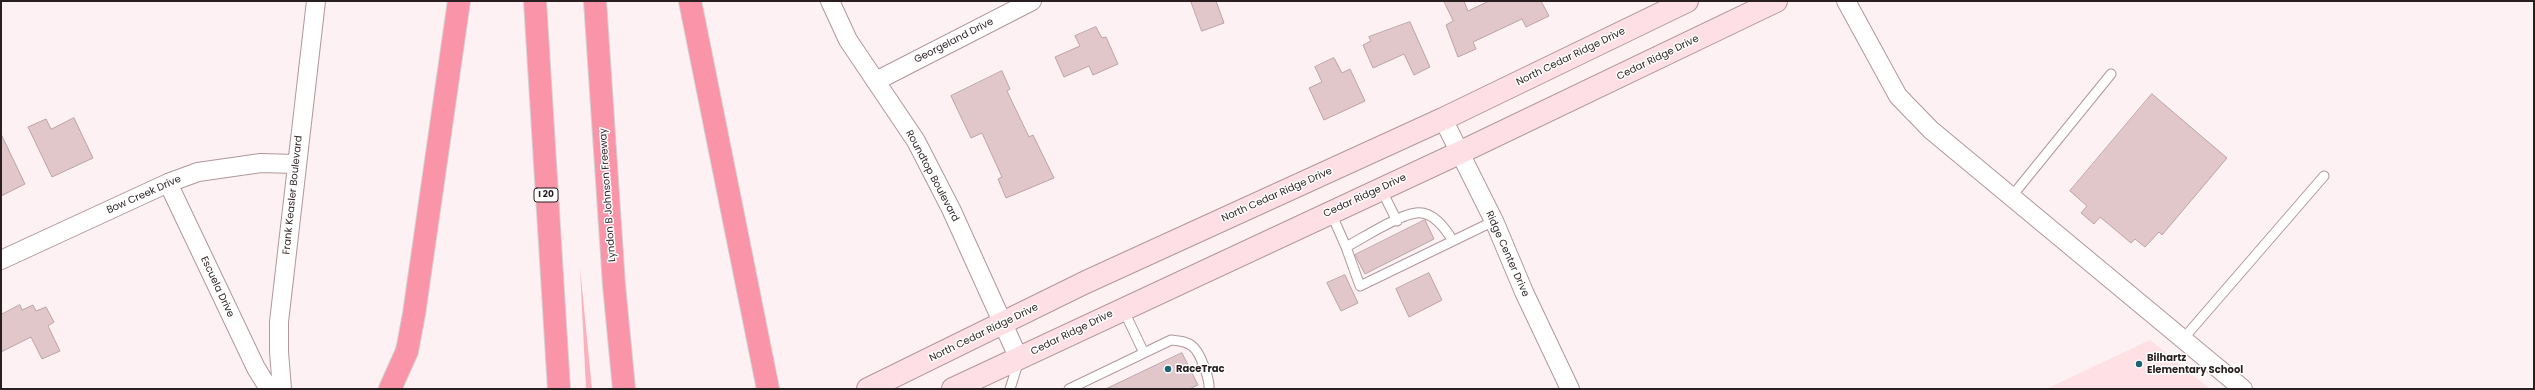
<!DOCTYPE html>
<html>
<head>
<meta charset="utf-8">
<style>
  body { margin:0 }
  #map { position:relative; width:2535px; height:390px; overflow:hidden; background:#fdf1f3; font-family:Poppins,sans-serif }
  canvas { display:block }
  .frame { position:absolute; inset:0; border:2px solid #291f20; pointer-events:none }
</style>
</head>
<body>
<div id="map">
<canvas width="2535" height="390"></canvas>
<div class="frame"></div>
</div>
<script>
const ctx = document.querySelector('canvas').getContext('2d');
ctx.lineJoin = 'round';
function fill(path, color) {
  ctx.fillStyle = color;
  ctx.fill(path, 'evenodd');
}
function stroke(path, color, width, dash) {
  ctx.strokeStyle = color;
  ctx.lineWidth = width;
  ctx.lineCap = dash ? 'butt' : 'round';
  ctx.setLineDash(dash || []);
  ctx.stroke(path);
}
function drawText(font, color, halo, rows, align = 'center') {
  ctx.font = font + ' Poppins,sans-serif';
  ctx.lineWidth = 3;
  ctx.setLineDash([]);
  ctx.textBaseline = 'middle';
  ctx.strokeStyle = halo;
  ctx.fillStyle = color;
  for (const [text, x, y, turn = 0] of rows) {
    ctx.save();
    ctx.translate(x, y);
    ctx.rotate((+turn || 0) * Math.PI / 180);
    ctx.textAlign = isNaN(turn) ? turn : align;
    if (halo) ctx.strokeText(text, 0, 0);
    ctx.fillText(text, 0, 0);
    ctx.restore();
  }
}
fill(new Path2D(`
  M2150,340L2210,389H2046Z`), '#fee0e5');
fill(new Path2D(`
  M580,268L592,389H586Z`), '#f9b1bd');
const building = new Path2D(`
  M1191,1H1216L1224,23L1202,31Z
  M1444,1H1464L1468,11L1489,1H1541L1549,16L1526,27L1522,19L1473,42L1476,49L1458,57L1446,25L1453,21Z
  M1410,22L1430,67L1414,75L1404,54L1373,68L1363,45L1371,41L1369,37Z
  M1096,27L1102,38L1106,37L1118,64L1093,75L1089,66L1064,77L1055,57L1080,46L1075,36Z
  M1334,58L1342,73L1350,69L1365,101L1324,120L1309,88L1322,82L1315,67Z
  M1002,71L1010,89L1007,91L1029,137L1033,135L1054,178L1006,198L998,179L1002,177L982,133L971,138L951,96Z
  M2152,94L2227,158L2162,235L2159,232L2145,247L2135,239L2131,243L2100,217L2094,224L2081,213L2087,206L2070,191Z
  M74,118L93,158L52,177L28,127L46,119L51,129Z
  M1,134L25,184L1,196Z
  M1425,220L1434,239L1365,274L1355,255Z
  M1429,273L1442,300L1409,317L1396,289Z
  M1345,275L1358,303L1341,311L1327,283Z
  M20,305L22,310L33,305L36,311L46,307L54,322L48,326L60,351L42,359L31,337L1,352V315Z
  M1182,353L1198,385L1189,389H1106Z`);
fill(building, '#e1c6ca');
stroke(building, '#bda2a6', 1);
const lane = new Path2D(`
  M1381,189L1397,221
  M2012,196L2111,74
  M1331,213L1346,247C1363,238 1398,215 1416,213C1433,211 1445,228 1453,241
  M1346,247L1360,286L1494,221
  M1123,309L1144,353
  M2183,339L2324,176
  M1010,389L1019,360
  M1069,389L1171,340C1179,341 1186,341 1192,346C1200,351 1210,380 1209,389`);
const street = new Path2D(`
  M830,1L848,40L916,141L951,209L1019,359
  M1846,1L1898,96L1931,130L2243,389
  M876,81L1032,1
  M1443,119L1495,223L1524,292L1570,389
  M168,183L256,368L269,389
  M1,260L168,183L198,172L261,163L296,164
  M282,389L279,352V322L316,1`);
const secondary = new Path2D(`
  M868,389L1086,282L1443,119L1687,1
  M953,389L1459,153L1776,1`);
const highway = new Path2D(`
  M535,1L559,389
  M595,1L614,285L624,389
  M690,1L768,389
  M390,389L407,351L414,314L459,1`);
stroke(lane, '#b1979b', 11);
stroke(street, '#b1979b', 20);
stroke(secondary, '#b1979b', 24);
stroke(highway, '#d4d2d2', 24);
stroke(lane, '#fff', 9);
stroke(street, '#fff', 18);
stroke(secondary, '#fedfe5', 22);
stroke(highway, '#fa94a9', 22);
for (const [x, y, r, color] of [
  [2139,364,4,"#1e6374"],
  [1168,369,4,"#1e6374"]
]) {
  const dot = new Path2D();
  dot.arc(x, y, r, 0, 2 * Math.PI);
  ctx.fillStyle = color;
  ctx.fill(dot);
  stroke(dot, '#fff', 1.5);
}
for (const [x, y, w] of [
  [546,195,24]
]) {
  const box = new Path2D();
  box.roundRect(x - w / 2, y - 7, w, 14, 3);
  ctx.fillStyle = '#fff';
  ctx.fill(box);
  stroke(box, '#291f20', 1);
}
drawText('bold 9px', '#291f20', null, [
  ["I 20",546,195]
]);
drawText('10px', '#291f20', '#fff', [
  ["Georgeland Drive",954,41,-27],
  ["North Cedar Ridge Drive",1571,57,-26],
  ["Cedar Ridge Drive",1658,58,-26],
  ["Roundtop Boulevard",932,176,62],
  ["Bow Creek Drive",144,195,-24],
  ["Frank Keasler Boulevard",293,195,-84],
  ["Lyndon B Johnson Freeway",608,195,-94],
  ["North Cedar Ridge Drive",1277,195,-24],
  ["Cedar Ridge Drive",1365,196,-25],
  ["Ridge Center Drive",1507,254,66],
  ["Escuela Drive",217,287,65],
  ["North Cedar Ridge Drive",984,333,-26],
  ["Cedar Ridge Drive",1072,333,-26]
]);
drawText('bold 10px', '#291f20', '#fff', [
  ["Bilhartz",2147,358],
  ["Elementary School",2147,370],
  ["RaceTrac",1176,369]
], 'left');
</script>
</body>
</html>
